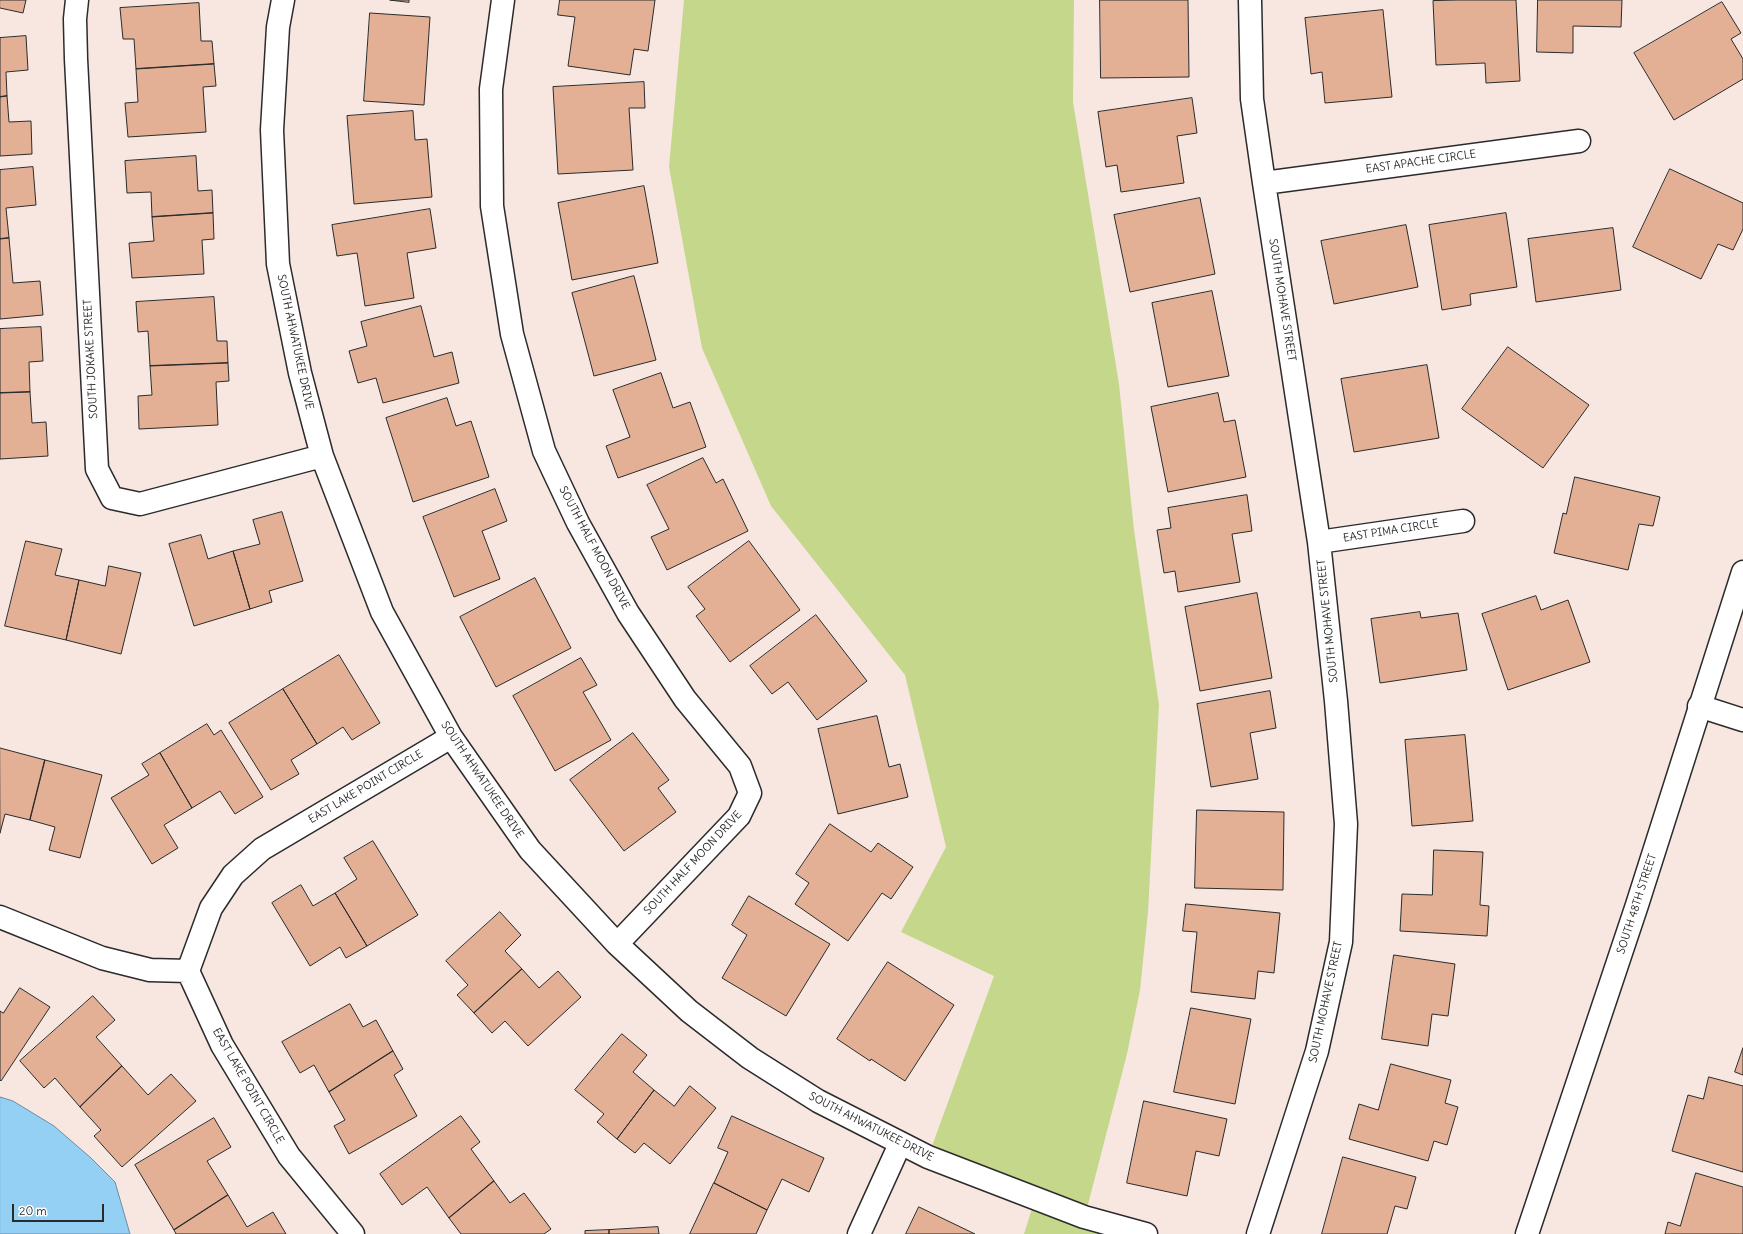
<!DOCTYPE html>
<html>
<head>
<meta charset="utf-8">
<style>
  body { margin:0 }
  #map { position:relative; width:1743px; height:1234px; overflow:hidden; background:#f7e7e0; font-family:Delius,sans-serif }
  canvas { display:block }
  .scale { position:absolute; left:12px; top:1204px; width:92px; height:18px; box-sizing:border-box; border:2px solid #2b2b2b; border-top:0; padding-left:5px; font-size:12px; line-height:14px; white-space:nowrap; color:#2b2b2b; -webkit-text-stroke:3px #fff; paint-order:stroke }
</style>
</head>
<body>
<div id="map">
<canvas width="1743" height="1234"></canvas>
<div class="scale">20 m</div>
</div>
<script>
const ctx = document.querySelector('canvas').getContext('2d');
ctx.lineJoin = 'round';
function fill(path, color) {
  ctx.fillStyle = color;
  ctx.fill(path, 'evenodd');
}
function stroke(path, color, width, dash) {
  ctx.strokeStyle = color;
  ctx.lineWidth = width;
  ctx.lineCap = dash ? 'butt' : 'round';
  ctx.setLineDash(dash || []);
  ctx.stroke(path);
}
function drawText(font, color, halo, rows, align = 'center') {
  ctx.font = font + ' Delius,sans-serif';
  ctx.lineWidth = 4;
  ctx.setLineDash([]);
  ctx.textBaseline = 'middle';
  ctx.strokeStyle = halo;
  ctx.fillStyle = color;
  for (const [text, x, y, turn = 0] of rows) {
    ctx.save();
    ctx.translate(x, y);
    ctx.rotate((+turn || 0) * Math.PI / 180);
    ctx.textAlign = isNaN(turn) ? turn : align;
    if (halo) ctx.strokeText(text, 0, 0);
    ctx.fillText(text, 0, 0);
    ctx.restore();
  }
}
fill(new Path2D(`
  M684,0H1074L1073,102L1119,384L1134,530L1159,705L1148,912L1140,990L1127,1054L1085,1216L1146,1234H1024L1035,1199L928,1157L994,976L901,932L946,847L905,675L771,506L702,348L669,167Z`), '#c5d78b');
const water = new Path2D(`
  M0,1097L13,1101L54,1126L91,1158L115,1182L130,1234H0Z`);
fill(water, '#94cff4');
stroke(water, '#6a8da4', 1);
const building = new Path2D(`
  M0,0H26L23,13L0,8Z
  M390,0H409V2Z
  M560,0H655L648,51L634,49L630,75L568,66L575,17L558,15Z
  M1100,0H1188L1189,77L1101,78Z
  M1459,0H1516L1520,81L1486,83L1485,63L1436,65L1433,1Z
  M1538,0H1622L1621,27L1573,26V53L1537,52Z
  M1722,2L1741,33L1731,39L1743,59V79L1674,120L1634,53Z
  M199,3L201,41H212L214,64L136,69L134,39H123L120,8Z
  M1383,10L1392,97L1325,103L1322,72L1311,74L1305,18Z
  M370,13L430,17L424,105L364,101Z
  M26,36L28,70L6,72L7,96L0,97V38Z
  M214,64L216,86L203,87L206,132L128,137L125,103L138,102L136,69Z
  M644,82L645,108H629L633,170L558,174L553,87Z
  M7,96L9,122L31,121L32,154L0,156V97Z
  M1192,98L1197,133L1177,136L1184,183L1121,192L1117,165L1106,167L1098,112Z
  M413,111L415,140L427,139L432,197L354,204L347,116Z
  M196,156L198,191L212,190L213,213L152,217L151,192L127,193L125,161Z
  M33,167L36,205L6,208L9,238L0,239V170Z
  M1670,169L1743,203V229L1733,250L1718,244L1701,279L1633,247Z
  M644,186L658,263L572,280L558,203Z
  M1200,198L1215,274L1130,292L1114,215Z
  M430,209L436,248L407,253L414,298L365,306L357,253L337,256L332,225Z
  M213,213L214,239L202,240L204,274L132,278L129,243L154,241L152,217Z
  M1506,213L1517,287L1470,294L1471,305L1442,310L1429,225Z
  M1406,225L1418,287L1334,304L1321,241Z
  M1613,228L1621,290L1536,302L1528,239Z
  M9,238L13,283L40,281L43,315L0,319V239Z
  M634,276L656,360L594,376L572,293Z
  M1212,291L1229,376L1168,387L1152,303Z
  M214,297L217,341H227L228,363L150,366L148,331L138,332L136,302Z
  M421,306L434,357L452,352L459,383L383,403L376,378L358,383L349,351L367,346L361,322Z
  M41,327L43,361L29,362L30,392L0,393V329Z
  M1508,347L1589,405L1543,468L1462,409Z
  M228,363L229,381L216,382L218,425L139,429L138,396L152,395L150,366Z
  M1427,365L1439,438L1354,452L1341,379Z
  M661,373L673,408L690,402L706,447L618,478L606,446L630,437L613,390Z
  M30,392L32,423L46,422L48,456L0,459V393Z
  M1218,393L1224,422L1235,420L1246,477L1168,492L1151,407Z
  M447,398L456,426L471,421L489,477L413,502L386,418Z
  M703,458L716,483L723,479L748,531L667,570L651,537L669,529L647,485Z
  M1575,477L1660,497L1653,526L1639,524L1628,570L1554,553L1563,513L1566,514Z
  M495,489L507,521L482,531L500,579L454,597L423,517Z
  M1247,495L1252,531L1232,534L1240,582L1178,592L1175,571L1164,573L1157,530L1171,528L1168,508Z
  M282,512L303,581L269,591L272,602L250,609L233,551L260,544L253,520Z
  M201,535L208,559L233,551L250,609L194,626L169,544Z
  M26,541L62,549L55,575L79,580L66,640L5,626Z
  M749,541L800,610L730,662L696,616L705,609L688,587Z
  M109,566L141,573L121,654L66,640L79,580L105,586Z
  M535,578L571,648L496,687L460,617Z
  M1257,593L1272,678L1200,691L1185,607Z
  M1536,596L1541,610L1568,600L1590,662L1508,690L1482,614Z
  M1420,612L1421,618L1458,613L1467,670L1380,683L1371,619Z
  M816,615L867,681L817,720L788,682L772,694L750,666Z
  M339,655L380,723L352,740L343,727L317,744L283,689Z
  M581,658L597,685L583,692L611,740L555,771L513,696Z
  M283,689L317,744L291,760L299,774L271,790L229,723Z
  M1270,691L1276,728L1250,733L1258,779L1211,787L1197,704Z
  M877,716L889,767L900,764L908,797L838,814L818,729Z
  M207,724L214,735L221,730L263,797L235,814L220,791L192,808L160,753Z
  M633,733L669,780L658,788L676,812L624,851L570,780Z
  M1465,735L1473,821L1412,826L1405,740Z
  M0,748L45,760L30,820L5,814L0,833Z
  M160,753L192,808L164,825L178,848L152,864L111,798L149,775L142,764Z
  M45,760L102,775L80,858L49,850L55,827L30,820Z
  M1197,810L1284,812L1283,890L1195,888Z
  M830,824L871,852L878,843L913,867L891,899L882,893L848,941L795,904L809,883L796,874Z
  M373,841L418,915L367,946L335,893L357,879L344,858Z
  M1434,850L1483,852L1480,905L1489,906L1487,936L1400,931L1402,894L1432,895Z
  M301,885L313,906L335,893L367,946L346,958L340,947L310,966L272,903Z
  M749,896L830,944L786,1016L722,978L747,935L732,925Z
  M1186,904L1280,913L1274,973L1258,971L1255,999L1191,992L1197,932L1183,931Z
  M500,912L521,935L505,951L522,969L474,1013L457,995L468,985L446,961Z
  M1394,955L1455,964L1448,1016L1432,1014L1428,1046L1382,1039Z
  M888,962L954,1005L905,1081L871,1059L870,1061L837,1039Z
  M522,969L539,988L558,971L581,997L528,1046L505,1021L492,1033L474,1013Z
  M20,988L50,1007L1,1081L0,1080V1011L3,1013Z
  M93,996L115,1020L96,1037L122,1066L80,1107L55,1078L44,1088L20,1061Z
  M350,1004L363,1027L376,1020L393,1051L329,1092L314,1065L300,1073L282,1042Z
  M1191,1008L1251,1019L1235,1104L1174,1092Z
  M622,1034L647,1055L633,1072L654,1090L617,1139L597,1122L604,1114L575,1090Z
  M1743,1048V1075L1735,1072Z
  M393,1051L403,1069L394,1075L417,1116L349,1154L334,1126L345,1120L329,1092Z
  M1391,1064L1451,1080L1445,1103L1458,1107L1447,1145L1434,1141L1428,1161L1349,1139L1359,1104L1378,1110Z
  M122,1066L148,1095L171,1074L196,1101L122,1167L94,1136L101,1130L80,1107Z
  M1709,1077L1743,1086V1172L1672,1151L1688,1095L1703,1099Z
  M690,1086L716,1108L670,1164L644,1143L635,1153L617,1139L654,1090L674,1106Z
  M1144,1101L1227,1119L1219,1156L1196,1151L1187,1196L1127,1183Z
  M461,1116L480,1142L471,1149L494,1181L449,1218L427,1187L402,1205L380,1174Z
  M732,1116L824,1158L809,1192L782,1179L767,1210L714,1183L728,1152L718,1148Z
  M214,1118L231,1147L207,1161L228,1195L174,1230L135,1165Z
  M1343,1157L1416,1177L1407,1209L1395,1206L1387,1234H1322Z
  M1696,1173L1743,1187V1234H1665L1668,1222L1680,1226Z
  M494,1181L510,1203L524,1193L551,1229L544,1234H461L449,1218Z
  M714,1183L767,1210L756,1234H690Z
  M228,1195L247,1227L273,1212L286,1234H176L174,1230Z
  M919,1207L975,1234H906Z
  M658,1227L659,1234H609V1230Z
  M609,1230V1234H585V1231Z`);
fill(building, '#e3b096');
stroke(building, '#2b2b2b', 1);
const minor = new Path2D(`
  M77,0L75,19L76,59L97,469L112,498L140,504L322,456
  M283,0L278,27L272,130L278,264L300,373L322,456L382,612L451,737L530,850L617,944L689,1011L750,1058L818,1101L928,1157L1084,1217L1146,1234
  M503,0L491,89L492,206L512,334L544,451L578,523L628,613L685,699L740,766L750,793L739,816L617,944
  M1250,0L1252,99L1264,183L1319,542L1336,701L1346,824L1341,942L1317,1051L1258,1234
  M1264,183L1579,141
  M1319,542L1463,521
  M1699,706L1743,720
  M0,917L102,958L150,970L188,971
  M353,1234L289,1156L222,1045L188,971L211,908L233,875L262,849L451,737
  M859,1234L900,1144`);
const major = new Path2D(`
  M1527,1234L1637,905L1743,572`);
stroke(minor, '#2b2b2b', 25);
stroke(major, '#2b2b2b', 25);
stroke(minor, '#fff', 22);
stroke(major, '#fff', 22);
drawText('11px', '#2b2b2b', '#fff', [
  ["EAST APACHE CIRCLE",1421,162,-8],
  ["SOUTH MOHAVE STREET",1282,300,81],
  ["SOUTH AHWATUKEE DRIVE",295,342,78],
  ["SOUTH JOKAKE STREET",91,359,-93],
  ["EAST PIMA CIRCLE",1391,531,-9],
  ["SOUTH HALF MOON DRIVE",594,548,62],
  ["SOUTH MOHAVE STREET",1328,621,-96],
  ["SOUTH AHWATUKEE DRIVE",482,780,56],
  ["EAST LAKE POINT CIRCLE",366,787,-31],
  ["SOUTH HALF MOON DRIVE",693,863,-47],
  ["SOUTH 48TH STREET",1637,904,-72],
  ["SOUTH MOHAVE STREET",1326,1002,-78],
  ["EAST LAKE POINT CIRCLE",248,1086,60],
  ["SOUTH AHWATUKEE DRIVE",871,1127,27]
]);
</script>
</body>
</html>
